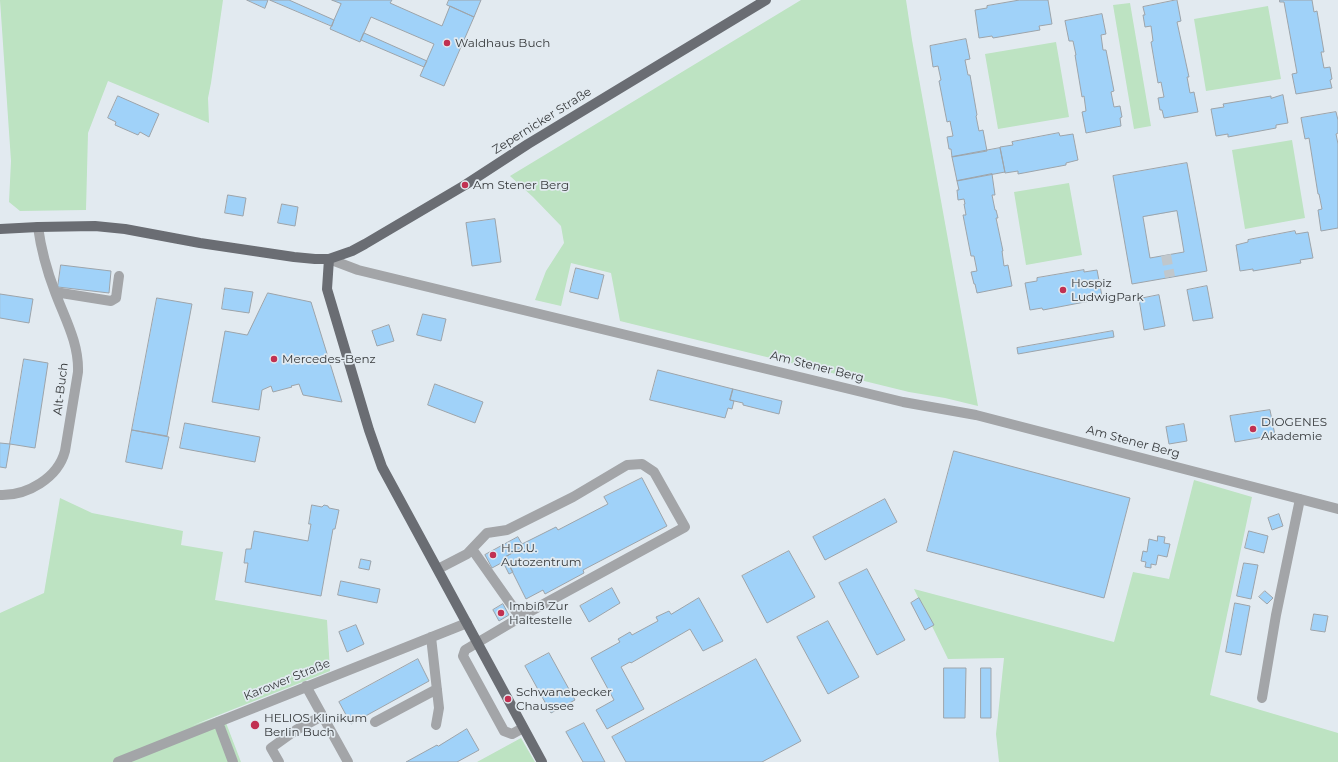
<!DOCTYPE html>
<html>
<head>
<meta charset="utf-8">
<style>
  body { margin:0 }
  canvas { display:block; background:#e2eaf0 }
</style>
</head>
<body>
<canvas width="1338" height="762"></canvas>
<script>
const ctx = document.querySelector('canvas').getContext('2d');
ctx.lineJoin = 'round';
function fill(path, color) {
  ctx.fillStyle = color;
  ctx.fill(path, 'evenodd');
}
function stroke(path, color, width, dash) {
  ctx.strokeStyle = color;
  ctx.lineWidth = width;
  ctx.lineCap = dash ? 'butt' : 'round';
  ctx.setLineDash(dash || []);
  ctx.stroke(path);
}
function drawText(font, color, halo, rows, align = 'center') {
  ctx.font = font + ' Montserrat,sans-serif';
  ctx.lineWidth = 3.5;
  ctx.setLineDash([]);
  ctx.textBaseline = 'middle';
  ctx.strokeStyle = halo;
  ctx.fillStyle = color;
  for (const [text, x, y, turn = 0] of rows) {
    ctx.save();
    ctx.translate(x, y);
    ctx.rotate((+turn || 0) * Math.PI / 180);
    ctx.textAlign = isNaN(turn) ? turn : align;
    if (halo) ctx.strokeText(text, 0, 0);
    ctx.fillText(text, 0, 0);
    ctx.restore();
  }
}
fill(new Path2D(`
  M0,0H223L211,83L208,98L209,123L108,81L88,133L86,210L20,211L9,202L11,161Z
  M801,0H906L912,40L978,406L945,398L909,392L620,321L611,273L571,263L561,306L535,300L546,271L564,243L561,226L533,197L510,176Z
  M1130,3L1151,126L1134,129L1113,5Z
  M1268,6L1281,79L1206,91L1194,19Z
  M1056,42L1069,117L998,129L985,54Z
  M1292,140L1305,218L1245,229L1232,150Z
  M1069,183L1082,255L1026,265L1014,192Z
  M1194,480L1252,497L1210,695L1338,733V762H999L996,734L1004,658L948,659L914,589L1114,642L1133,572L1169,579Z
  M60,498L92,513L183,531L181,545L223,552L215,600L327,620L330,671L191,726L223,715L241,762H0V613L44,593Z
  M521,738L535,762H477Z`), '#bde3c2');
const building = new Path2D(`
  M247,0H268L265,8Z
  M270,0H289L334,20L332,26Z
  M332,0H392L390,3L442,26L450,6L474,17L444,86L420,76L434,44L371,17L360,42L330,29L341,4Z
  M449,0H481L474,17L447,5Z
  M1020,0H1048L1052,24L1039,26L1040,30L993,38L992,36L979,38L975,10L987,8V6Z
  M1177,0L1181,21L1177,22L1189,77H1187L1190,93L1194,92L1198,112L1164,118L1162,110H1160L1158,98L1164,97L1161,82L1158,83L1151,42L1153,41L1151,26L1145,27L1143,15H1145L1143,7Z
  M1280,0H1312L1314,12L1317,11L1324,52H1321L1324,68L1330,67L1332,79L1330,80L1332,88L1296,94L1292,74L1297,73L1284,2H1280Z
  M1102,14L1106,34L1101,35L1103,50H1106L1114,91L1111,92L1114,107L1120,106L1122,117L1120,118L1121,126L1086,133L1082,112L1086,111L1084,96L1082,97L1075,55H1076L1073,41H1069L1065,21Z
  M364,33L427,61L424,67L361,40Z
  M966,39L970,59L965,60L968,75H970L977,115L976,116L979,131L983,130L987,151L952,157L951,149H949L947,137L953,136L950,121L947,122L939,81L941,80L938,66L933,67L930,46Z
  M1283,95L1288,123L1276,125V128L1228,137V134L1216,136L1211,109L1224,107L1223,104L1271,96V98Z
  M118,96L159,114L149,137L140,132L138,135L115,125L116,122L108,118Z
  M1336,112L1338,120V133L1336,134L1338,144V228L1321,231L1318,210L1322,209L1319,194H1318L1309,138L1305,139L1301,118Z
  M1059,133L1060,136L1073,134L1078,160L1066,163V165L1018,174V171L1005,173L1000,147L1013,145L1012,142Z
  M1000,148L1005,172L957,181L952,157Z
  M1187,163L1207,271L1132,284L1113,176ZM1177,211L1184,252L1150,258L1143,217Z
  M992,174L995,195H992L995,210H996L998,218H996L1003,251H1002L1004,266L1008,265L1012,286L977,293L975,284H974L971,272L977,271L974,256H971L963,215H966L964,204H965L964,199L958,200L957,190H959L957,181Z
  M228,195L246,198L243,216L225,213Z
  M282,204L298,207L295,226L278,223Z
  M495,219L501,262L472,266L466,223Z
  M1295,231L1296,234L1308,232L1313,258L1300,260L1301,263L1253,271V269L1240,271L1236,245L1248,242V240Z
  M61,265L111,271L109,293L58,287Z
  M576,268L604,275L598,299L570,292Z
  M1084,270V272L1097,270L1102,296L1089,299L1090,301L1043,310L1042,308L1030,310L1025,283L1037,281V278Z
  M1207,286L1213,318L1193,321L1187,290Z
  M225,288L253,292L249,313L222,309Z
  M268,293L311,302L342,402L303,395L299,384L291,386L292,387L273,392L271,386L262,390L259,410L212,402L225,331L247,335Z
  M0,294L33,299L29,323L0,318Z
  M1159,295L1165,326L1144,330L1139,299Z
  M157,298L192,304L167,436L132,430Z
  M423,314L446,319L441,341L417,335Z
  M389,325L394,341L377,346L372,331Z
  M1113,331L1114,337L1018,354L1017,348Z
  M24,359L48,363L35,448L10,444Z
  M658,370L733,389L730,400L734,401L732,409L728,408L725,418L650,400Z
  M435,384L483,402L475,423L428,405Z
  M733,389L782,401L779,414L743,405V403L730,400Z
  M1270,410L1275,435L1235,442L1230,416Z
  M185,423L260,437L255,462L180,448Z
  M1184,424L1187,441L1169,444L1166,427Z
  M132,430L169,437L162,469L126,462Z
  M0,443L10,444L6,468L0,467Z
  M954,451L1130,498L1104,598L927,551Z
  M642,478L667,526L583,570L584,573L545,594L543,590L526,599L505,557L521,548L520,545L556,527L558,530L608,504L604,497Z
  M885,499L897,522L825,560L813,537Z
  M312,505L322,507L324,505L328,506L329,508L339,510L335,529H333L321,596L245,582L248,563H244L246,549H251L254,531L308,541L311,524H309Z
  M1279,514L1283,526L1272,530L1268,518Z
  M1249,531L1268,536L1264,553L1245,548Z
  M1158,536L1165,537L1164,543L1170,544L1167,557L1158,555L1156,565L1151,564V568L1145,567L1146,562L1141,561L1143,551L1147,552L1149,539L1157,541Z
  M518,537L522,544L520,545L521,548L505,557L513,572L509,574L503,562L492,568L485,555Z
  M789,551L815,597L767,623L742,576Z
  M361,559L371,561L369,570L359,568Z
  M1244,563L1258,565L1251,599L1237,596Z
  M867,569L905,640L877,655L839,583Z
  M341,581L380,589L377,603L338,595Z
  M612,588L620,603L589,622L580,606Z
  M1265,591L1273,598L1267,604L1259,597Z
  M699,598L723,641L703,651L690,629L631,663L630,662L621,667L644,709L607,729L596,710L614,700L591,658L620,642L618,639L630,632L632,635L658,621L656,617L669,611L671,614Z
  M919,598L934,625L925,630L911,603Z
  M1235,603L1250,606L1241,655L1226,652Z
  M503,604L509,615L499,621L493,610Z
  M1314,614L1328,616L1325,632L1311,630Z
  M828,621L859,677L828,694L797,637Z
  M356,625L364,644L347,652L339,632Z
  M549,653L575,700L551,713L525,666Z
  M418,659L429,681L351,724L339,702Z
  M756,659L801,741L762,762H626L612,737Z
  M944,668H966L965,718H944Z
  M981,668H991V718H981Z
  M584,723L605,762H583L566,732Z
  M467,729L479,750L457,762H406L437,745L438,746Z`);
fill(building, '#a0d2f9');
stroke(building, '#9da4aa', 1);
stroke(new Path2D(`
  M1166,255L1170,277`), '#c0c7cc', 10, [10, 5]);
stroke(new Path2D(`
  M329,259L358,270L903,402L976,415L1338,509
  M55,292L111,301L116,298L119,276
  M0,495C27,496 58,478 65,451L78,372C79,343 65,319 55,292C47,271 41,249 38,227
  M472,549L520,617
  M438,569L467,554L487,533L507,530L573,497L627,465L642,464L654,472L685,527L531,611L465,650L463,656L504,731L512,734L523,728
  M431,637L439,708L436,725
  M306,686L348,762
  M1262,698L1276,615L1300,499
  M218,722L233,762
  M375,722L437,689
  M118,762L467,623
  M279,762L271,748L296,730L322,716`), '#a3a5a8', 10);
stroke(new Path2D(`
  M0,229L38,227L95,226L125,229L200,243L294,257L315,259H329L352,251L365,244L465,185L528,144L766,0
  M329,259L327,289L369,430L382,467L542,762`), '#6a6d73', 10);
for (const [x, y, r, color] of [
  [447,43,4,"#c13152"],
  [465,185,4,"#c13152"],
  [1063,290,4,"#c13152"],
  [274,359,4,"#c13152"],
  [1253,429,4,"#c13152"],
  [493,555,4,"#c13152"],
  [501,613,4,"#c13152"],
  [508,699,4,"#c13152"],
  [255,725,5,"#c13152"]
]) {
  const dot = new Path2D();
  dot.arc(x, y, r, 0, 2 * Math.PI);
  ctx.fillStyle = color;
  ctx.fill(dot);
  stroke(dot, '#e2eaf0', 1.5);
}
drawText('12px', '#373a3c', '#e2eaf0', [
  ["Waldhaus Buch",455,43],
  ["Am Stener Berg",473,185],
  ["Hospiz",1071,283],
  ["LudwigPark",1071,297],
  ["Mercedes-Benz",282,359],
  ["DIOGENES",1261,422],
  ["Akademie",1261,436],
  ["H.D.U.",501,548],
  ["Autozentrum",501,562],
  ["Imbiß Zur",509,606],
  ["Haltestelle",509,620],
  ["Schwanebecker",516,692],
  ["Chaussee",516,706],
  ["HELIOS Klinikum",264,718],
  ["Berlin Buch",264,732]
], 'left');
drawText('12px', '#373a3c', '#e2eaf0', [
  ["Zepernicker Straße",542,121,-32],
  ["Am Stener Berg",817,367,14],
  ["Alt-Buch",61,389,-83],
  ["Am Stener Berg",1133,442,15],
  ["Karower Straße",287,680,-22]
]);
</script>
</body>
</html>
